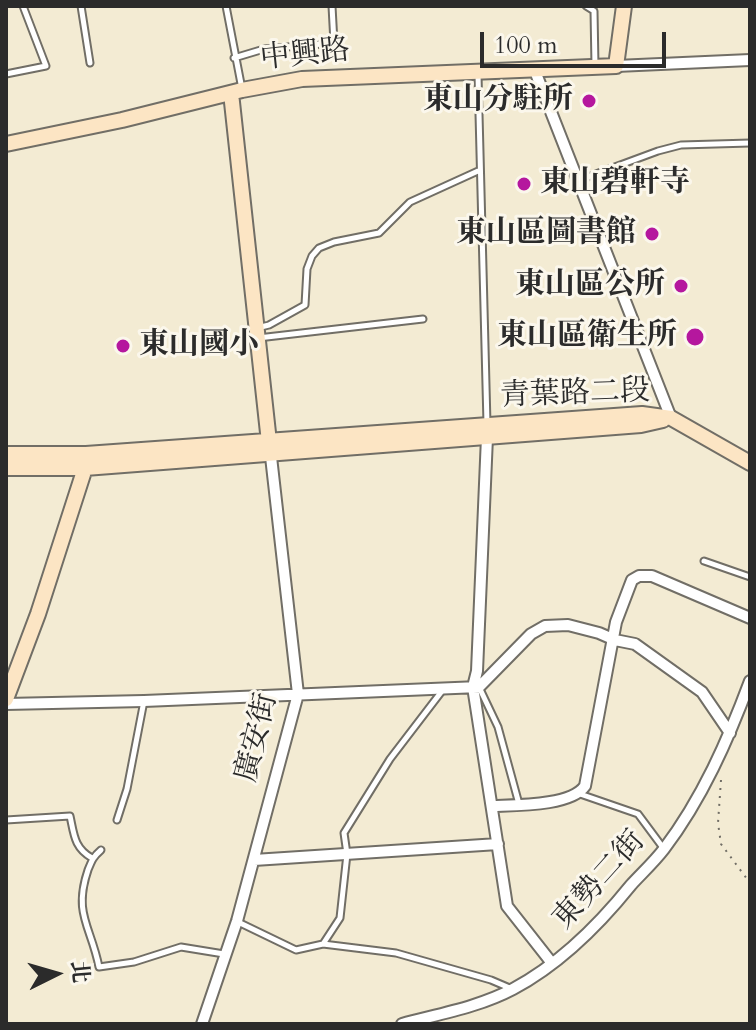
<!DOCTYPE html>
<html>
<head>
<meta charset="utf-8">
<style>
  body { margin:0 }
  #map { position:relative; width:756px; height:1030px; overflow:hidden; background:#f3ebd3; font-family:Cardo,"Noto Serif TC",serif }
  canvas { display:block }
  .frame { position:absolute; inset:0; border:8px solid #2b2b2b; pointer-events:none }
  .north { position:absolute; left:16px; top:934px; width:80px; height:80px; -webkit-text-stroke:6px #fbf7ec; paint-order:stroke; rotate:85deg; font-size:22px; font-weight:700; line-height:32px; text-align:center; color:#2b2b2b }
  .north::after { content:''; display:block; margin:auto; width:28px; height:36px; background:#2b2b2b; clip-path:polygon(50% 0,100% 100%,50% 72%,0 100%) }
  .scale { position:absolute; left:480px; top:32px; width:186px; height:36px; box-sizing:border-box; border:4px solid #2b2b2b; border-top:0; padding-left:10px; font-size:24px; line-height:28px; white-space:nowrap; color:#2b2b2b; -webkit-text-stroke:6px #fbf7ec; paint-order:stroke }
</style>
</head>
<body>
<div id="map">
<canvas width="756" height="1030"></canvas>
<div class="frame"></div>
<div class="north">北</div>
<div class="scale">100 m</div>
</div>
<script>
const ctx = document.querySelector('canvas').getContext('2d');
ctx.lineJoin = 'round';
function stroke(path, color, width, dash) {
  ctx.strokeStyle = color;
  ctx.lineWidth = width;
  ctx.lineCap = dash ? 'butt' : 'round';
  ctx.setLineDash(dash || []);
  ctx.stroke(path);
}
function drawText(font, color, halo, rows, align = 'center') {
  ctx.font = font + ' Cardo,"Noto Serif TC",serif';
  ctx.lineWidth = 6;
  ctx.setLineDash([]);
  ctx.textBaseline = 'middle';
  ctx.strokeStyle = halo;
  ctx.fillStyle = color;
  for (const [text, x, y, turn = 0] of rows) {
    ctx.save();
    ctx.translate(x, y);
    ctx.rotate((+turn || 0) * Math.PI / 180);
    ctx.textAlign = isNaN(turn) ? turn : align;
    if (halo) ctx.strokeText(text, 0, 0);
    ctx.fillText(text, 0, 0);
    ctx.restore();
  }
}
const lane = new Path2D(`
  M81,6L90,63
  M226,6L242,89
  M586,6L594,11L595,66
  M234,58L264,49L334,43L332,6
  M6,74L46,66L23,6
  M478,75L487,424
  M577,181L658,151L681,145L750,143
  M257,328L269,325L305,305L307,269L312,256L319,248L334,242L379,233L410,202L478,171
  M258,338L423,319
  M704,561L750,577
  M479,687L498,727L519,804
  M580,794L638,814L664,849
  M6,820L70,816C74,834 74,848 92,858
  M117,820L127,789L144,701
  M101,850C93,857 92,860 88,870C73,914 91,926 99,967L134,962L181,947L224,954
  M238,922L296,950L323,944L340,918L347,854L344,833L390,759L442,691
  M323,944L396,953L491,980L512,989`);
const street = new Path2D(`
  M616,66L750,60
  M535,71L671,418
  M487,437L477,671L473,687L507,906L551,962
  M6,704L144,701L479,687L531,634L545,626L568,625L599,633L615,640L635,644L702,692L730,733
  M493,806C516,805 571,806 585,786L616,622L632,580L639,576H652L750,618
  M254,860L498,844
  M202,1024L237,921L298,694L270,448
  M402,1024C439,1014 479,1007 513,989C560,964 598,926 631,885C642,873 654,862 664,849C702,799 728,740 750,681`);
const secondary = new Path2D(`
  M231,93L269,442
  M6,144L122,120L242,90L302,79L616,66L624,6
  M6,454H86L642,414L671,418L750,463
  M6,468H85L641,425L663,420
  M6,699L38,614L85,468V460`);
stroke(lane, '#716e66', 9);
stroke(street, '#716e66', 14);
stroke(secondary, '#716e66', 18);
stroke(new Path2D(`
  M721,780L718,823L721,844L750,883`), '#716e66', 2, [2, 6]);
stroke(lane, '#fff', 5);
stroke(street, '#fff', 10);
stroke(secondary, '#fce5c4', 14);
for (const [x, y, r, color] of [
  [589,101,8,"#b5179e"],
  [524,184,8,"#b5179e"],
  [652,234,8,"#b5179e"],
  [681,286,8,"#b5179e"],
  [695,337,10,"#b5179e"],
  [123,346,8,"#b5179e"]
]) {
  const dot = new Path2D();
  dot.arc(x, y, r, 0, 2 * Math.PI);
  ctx.fillStyle = color;
  ctx.fill(dot);
  stroke(dot, '#fbf7ec', 3);
}
drawText('30px', '#2b2b2b', '#fbf7ec', [
  ["中興路",305,56,-6],
  ["青葉路二段",575,395,-2],
  ["廣安街",258,738,-76],
  ["東勢二街",600,881,-48]
]);
drawText('bold 30px', '#2b2b2b', '#fbf7ec', [
  ["東山分駐所",573,101],
  ["東山碧軒寺",540,184,"left"],
  ["東山區圖書館",636,234],
  ["東山區公所",665,286],
  ["東山區衛生所",677,337],
  ["東山國小",139,346,"left"]
], 'right');
</script>
</body>
</html>
